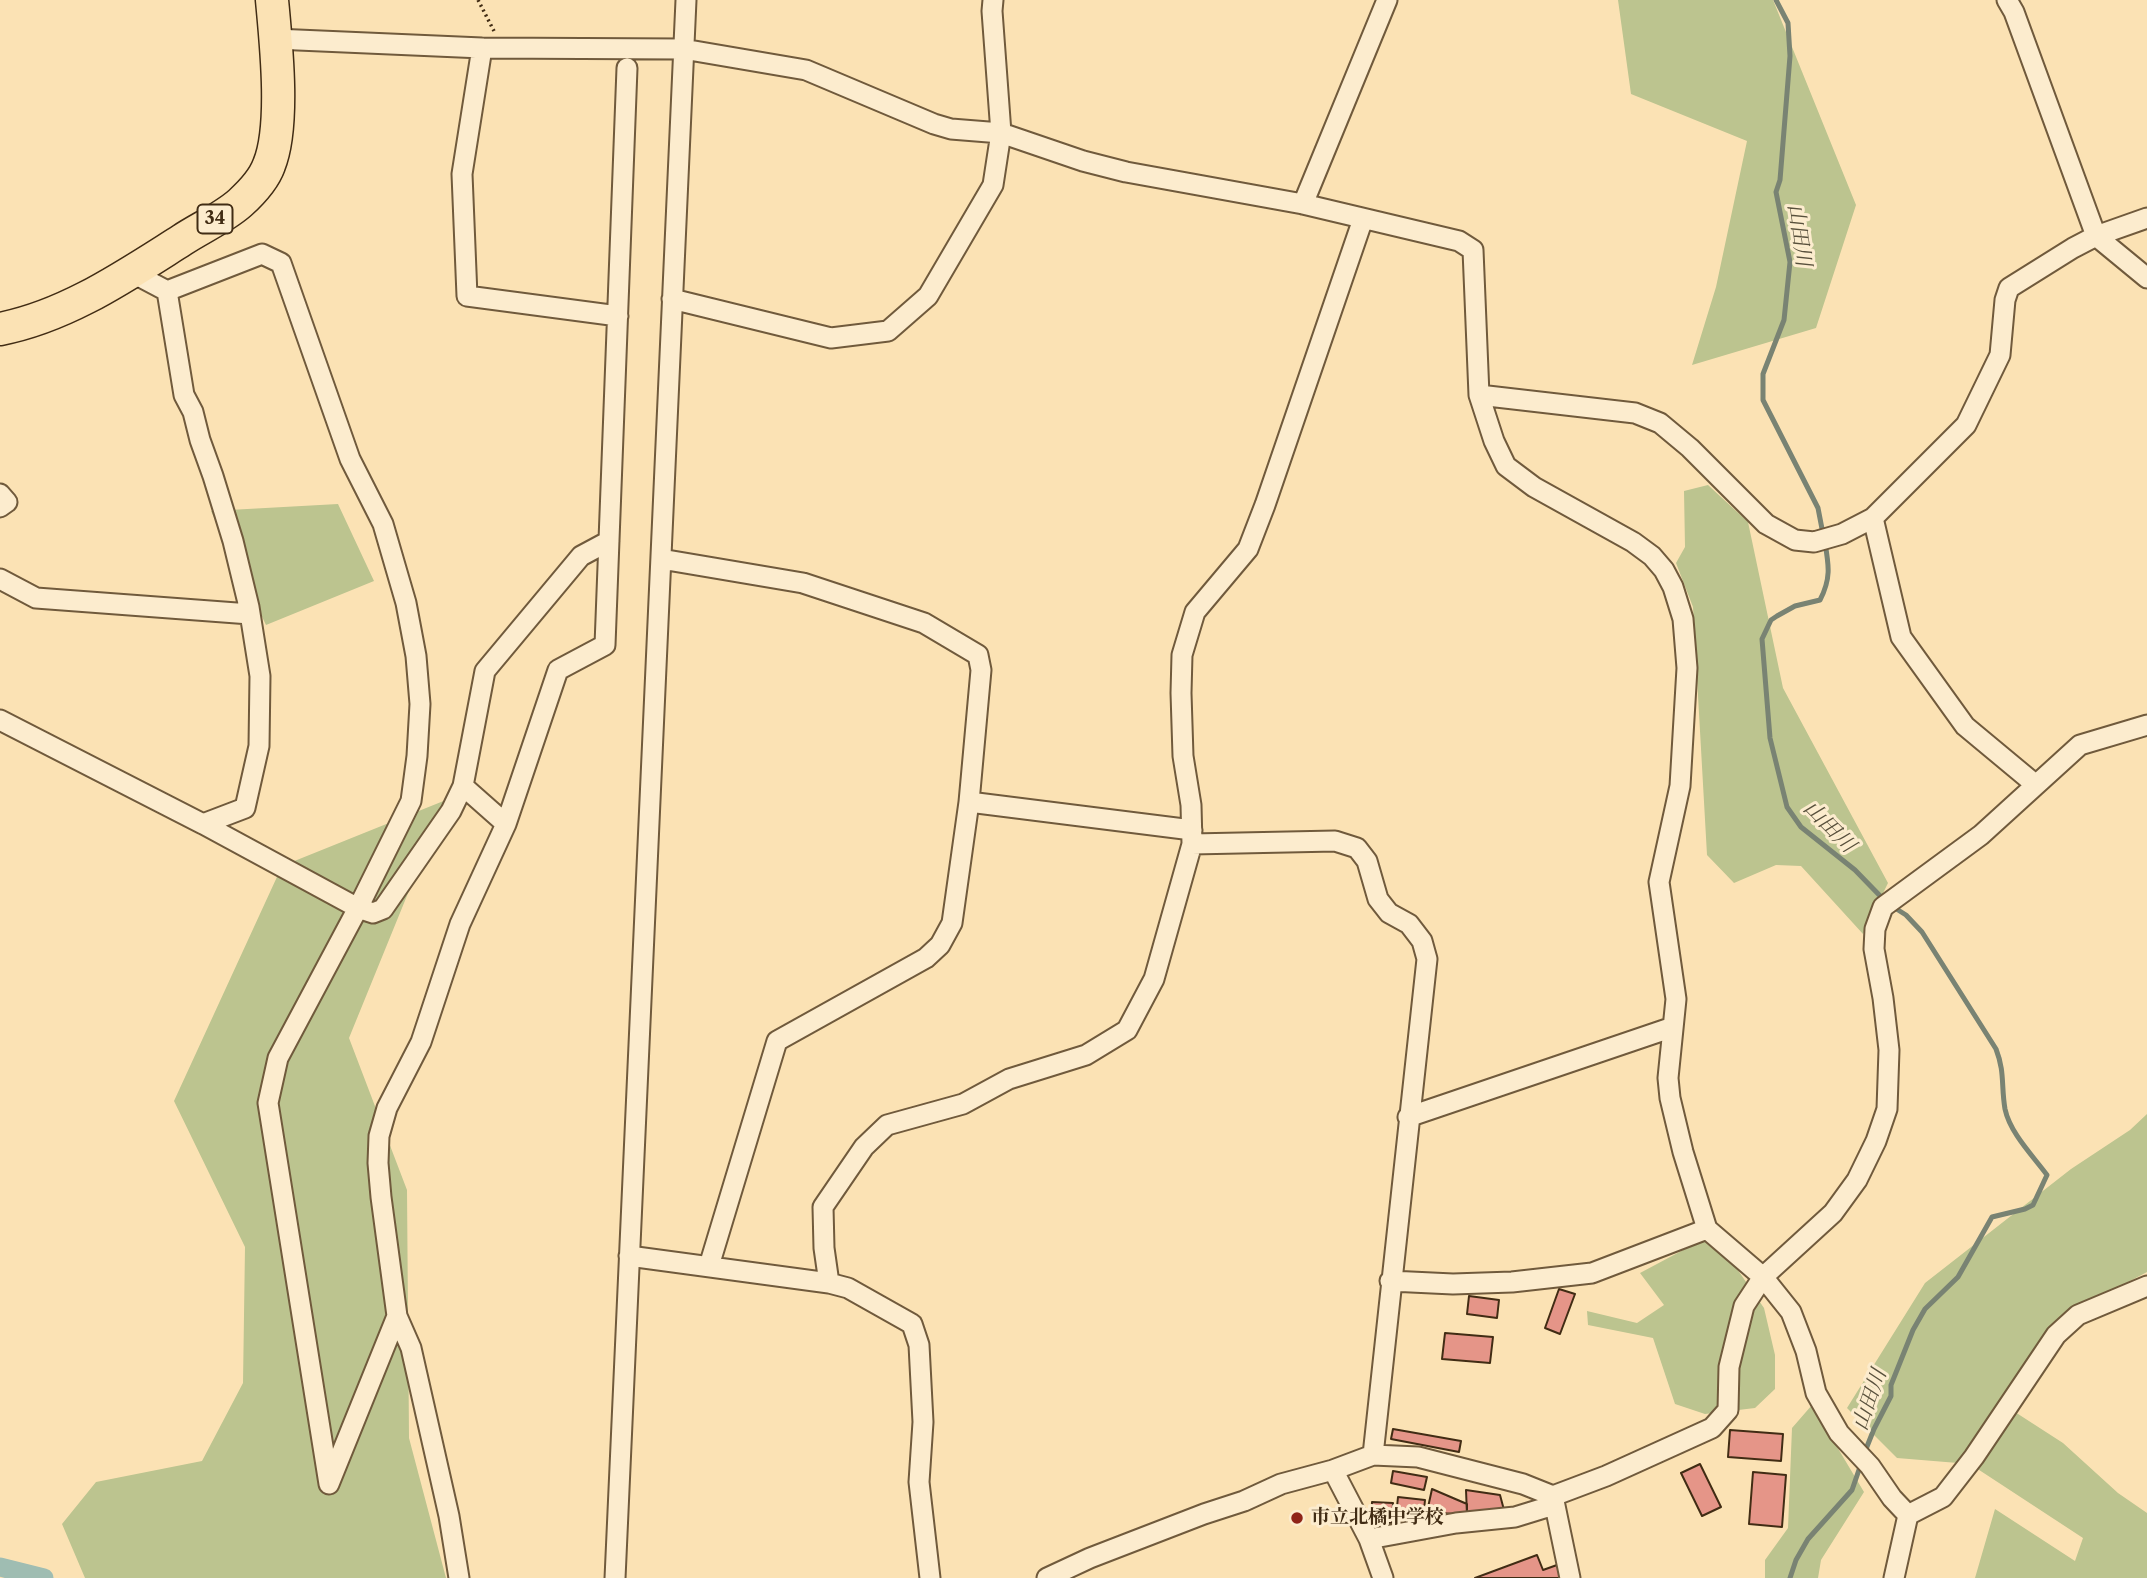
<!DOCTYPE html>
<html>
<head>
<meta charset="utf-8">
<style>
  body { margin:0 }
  canvas { display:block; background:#fbe2b4 }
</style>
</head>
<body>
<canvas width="2147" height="1578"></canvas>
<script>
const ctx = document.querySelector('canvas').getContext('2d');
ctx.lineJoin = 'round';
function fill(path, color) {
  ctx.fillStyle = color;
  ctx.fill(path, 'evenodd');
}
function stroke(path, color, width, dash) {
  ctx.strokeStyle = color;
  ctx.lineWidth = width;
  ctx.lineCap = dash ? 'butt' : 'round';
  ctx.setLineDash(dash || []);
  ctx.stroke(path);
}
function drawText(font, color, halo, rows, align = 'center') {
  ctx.font = font + ' "Libre Caslon Text","Noto Serif JP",serif';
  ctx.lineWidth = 6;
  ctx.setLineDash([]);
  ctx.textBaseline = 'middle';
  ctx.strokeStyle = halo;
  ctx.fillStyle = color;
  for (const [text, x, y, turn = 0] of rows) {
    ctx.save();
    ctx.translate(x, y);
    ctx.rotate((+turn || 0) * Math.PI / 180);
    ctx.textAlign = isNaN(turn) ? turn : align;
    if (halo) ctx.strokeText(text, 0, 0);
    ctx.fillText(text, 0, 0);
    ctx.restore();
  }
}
fill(new Path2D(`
  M1618,0H1773L1856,205L1816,328L1692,365L1716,287L1747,141L1631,94Z
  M1708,485L1748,522L1783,688L1888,883L1863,934L1801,866L1776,865L1734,883L1707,855L1693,607L1676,563L1685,547L1684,491Z
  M338,504L374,581L266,625L211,511Z
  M446,800L349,1038L407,1190L409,1438L446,1578H85L62,1524L96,1482L202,1461L243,1383L245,1247L174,1101L282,866Z
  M2147,1114V1272L2059,1319L2001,1403L2063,1443L2118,1493L2147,1513V1578H1975L1995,1509L2075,1561L2083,1538L1970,1464L1897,1458L1847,1408L1925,1283L2071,1169L2130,1130Z
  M1702,1240L1735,1266L1764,1308L1775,1355V1389L1755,1408L1705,1414L1675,1404L1653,1338L1588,1325L1587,1311L1637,1323L1664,1305L1640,1273Z
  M1812,1405L1864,1492L1821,1560L1818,1578H1765V1560L1788,1528L1792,1428Z`), '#bcc48f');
stroke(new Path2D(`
  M1776,0L1788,23L1790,56L1780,180L1776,192L1790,262L1784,320L1763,374V400L1818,508L1823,534
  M1825,543C1829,566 1831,579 1820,600L1795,606L1777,616L1771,620L1762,639L1770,738L1787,807L1801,827L1855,870L1887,903L1906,915L1922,932L1996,1049C2005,1072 2001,1086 2005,1109C2010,1133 2033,1156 2047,1175L2033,1205L2025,1209L1992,1217L1958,1277L1925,1309L1913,1330L1891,1385V1396L1874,1429L1864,1454
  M1790,1578L1796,1560L1808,1539L1852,1490L1861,1464`), '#798373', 5);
stroke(new Path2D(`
  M0,1567L44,1578`), '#9fbdb2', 19);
const building = new Path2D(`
  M1559,1289L1575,1294L1560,1334L1545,1328Z
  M1469,1296L1499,1300L1497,1318L1467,1314Z
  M1445,1333L1493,1337L1490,1363L1442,1359Z
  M1393,1429L1461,1441L1459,1452L1391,1439Z
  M1730,1430L1783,1434L1781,1461L1728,1457Z
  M1700,1464L1721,1507L1702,1516L1681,1473Z
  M1393,1471L1427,1477L1424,1490L1391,1483Z
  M1753,1472L1786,1475L1782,1527L1749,1524Z
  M1432,1489L1467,1504V1515L1427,1512Z
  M1466,1490L1500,1495L1504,1510L1467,1515Z
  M1398,1497L1425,1500L1423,1520L1396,1517Z
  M1372,1502L1393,1503L1392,1523L1371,1522Z
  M1537,1555L1543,1570L1557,1565L1561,1578H1475Z`);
fill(building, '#e59588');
stroke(building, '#412c14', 2);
const minor = new Path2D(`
  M2007,0L2014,12L2096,236L2147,278
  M275,39L482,48L683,49L806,70L934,124L951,129L1001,133L1083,161L1126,172L1303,204L1459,241L1473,250L1479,395L1494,441L1506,466L1534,487L1633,542L1652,556L1664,570L1673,587L1683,619L1687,668L1680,786L1659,882L1676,999L1668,1078L1670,1098L1683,1152L1707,1229L1763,1277L1791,1312L1806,1351L1816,1393L1839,1433L1870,1466L1892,1498L1908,1515L1894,1578
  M482,48L462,174L467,296L618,316
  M1303,204L1387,0
  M131,272L167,291L184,395L193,412L200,440L213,476L233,541L249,607L260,676L259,746L245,808L203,824
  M167,291L262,254L281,263L350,459L383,524L406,603L416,656L420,704L417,756L411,801L358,908L278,1058L268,1103L329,1484L397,1316
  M672,299L831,338L888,331L928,296L993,185L1001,133L992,11L993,0
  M1479,395L1635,413L1660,423L1690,448L1766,524L1795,540L1814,542L1842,534L1873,518L1966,425L2000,355L2005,300L2009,288L2073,248L2096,236L2147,218
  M0,494L7,502L0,507
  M1873,518L1901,637L1965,726L2036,785
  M661,559L803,583L924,623L978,655L981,670L969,802L952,923L940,945L926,958L777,1041L709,1266
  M0,579L36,598L250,614
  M0,720L203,824L358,908L373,913L383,909L451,811L463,786L506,824L460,924L421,1042L387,1108L379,1136L378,1163L381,1197L397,1316L411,1348L449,1516L459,1578
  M463,786L485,671L581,556L609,541
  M969,802L1192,830
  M506,824L558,670L605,645L627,68
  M1192,844L1335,841L1357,848L1367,861L1378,899L1389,913L1409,924L1422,941L1427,959L1373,1455
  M1408,1117L1673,1027
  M629,1256L829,1283
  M1390,1281L1453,1284L1512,1282L1592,1273L1707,1229
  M1333,1470L1369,1539L1383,1578
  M1553,1496L1570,1578
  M1908,1515L1943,1497L1974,1457L2056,1335L2078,1315L2147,1286
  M1369,1539L1456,1523L1515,1517L1554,1505
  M615,1578L686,0
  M930,1578L919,1482L923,1422L919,1345L912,1324L848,1288L829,1283L824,1248L823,1207L864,1147L887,1125L963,1104L1009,1079L1086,1055L1127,1030L1154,979L1192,844L1191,805L1183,756L1181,693L1182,655L1195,612L1248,549L1265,505L1363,219
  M1047,1578L1090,1558L1204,1514L1244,1501L1281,1484L1333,1470L1373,1455L1418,1457L1523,1484L1553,1496L1606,1476L1712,1428L1728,1410L1729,1367L1744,1306L1763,1277L1833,1213L1857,1180L1876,1141L1887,1109L1889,1050L1883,998L1874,949L1875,929L1883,907L1981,835L2080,745L2147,725`);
const primary = new Path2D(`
  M0,329C67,316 125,276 182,240C200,228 223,218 240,203C251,193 264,179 269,165C285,126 276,43 272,0`);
stroke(minor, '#705a3c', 23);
stroke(primary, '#412c14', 35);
stroke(new Path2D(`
  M478,0L494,31`), '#412c14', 3.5, [2, 3.5]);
stroke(minor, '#fcecce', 19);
stroke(primary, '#fbe2b4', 32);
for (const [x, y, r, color] of [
  [1297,1518,7,"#8f2418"]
]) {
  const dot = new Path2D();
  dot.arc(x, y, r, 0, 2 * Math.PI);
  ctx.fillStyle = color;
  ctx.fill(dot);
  stroke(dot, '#fcecce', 2.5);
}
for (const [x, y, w] of [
  [215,219,35]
]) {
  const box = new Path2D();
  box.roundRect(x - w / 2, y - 14.5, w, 29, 5);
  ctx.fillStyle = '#fcecce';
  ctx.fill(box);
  stroke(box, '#412c14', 2);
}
drawText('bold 18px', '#412c14', null, [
  ["34",215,219]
]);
drawText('bold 19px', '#412c14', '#fcecce', [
  ["市立北橘中学校",1311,1518]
], 'left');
drawText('italic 21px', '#58503c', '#fcecce', [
  ["山田川",1799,235,82],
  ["山田川",1829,827,45],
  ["山田川",1870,1400,-71]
]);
</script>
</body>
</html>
